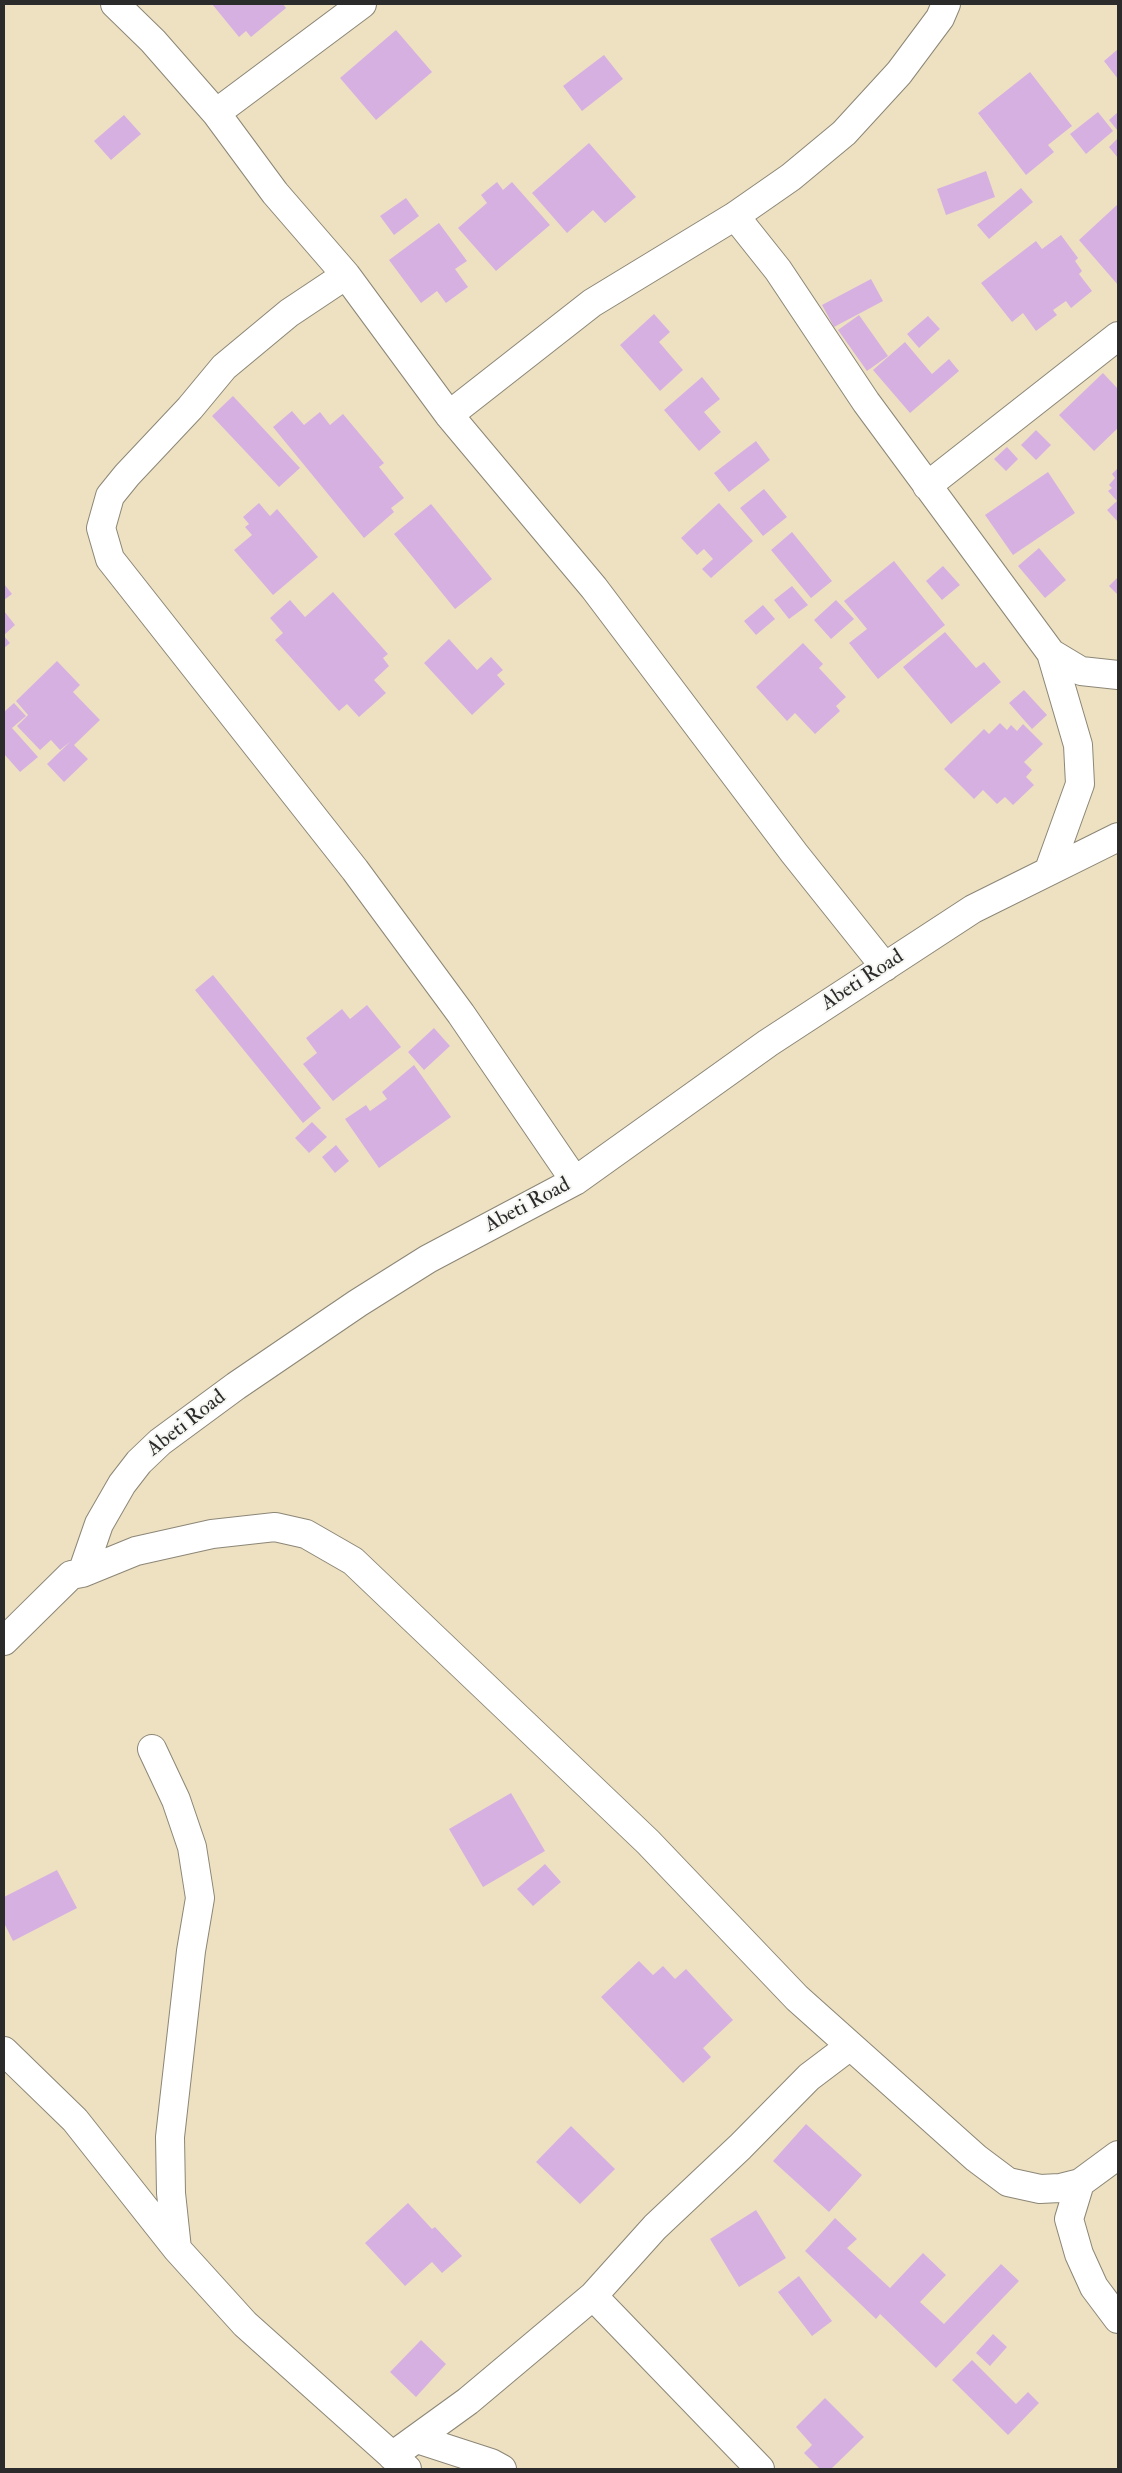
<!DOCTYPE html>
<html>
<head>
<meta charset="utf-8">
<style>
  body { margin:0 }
  #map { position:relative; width:1122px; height:2473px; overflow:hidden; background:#ede1c2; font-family:"IM FELL Double Pica",serif }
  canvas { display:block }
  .frame { position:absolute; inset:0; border:5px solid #2b2b2b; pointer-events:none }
</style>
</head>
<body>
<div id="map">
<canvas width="1122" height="2473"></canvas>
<div class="frame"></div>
</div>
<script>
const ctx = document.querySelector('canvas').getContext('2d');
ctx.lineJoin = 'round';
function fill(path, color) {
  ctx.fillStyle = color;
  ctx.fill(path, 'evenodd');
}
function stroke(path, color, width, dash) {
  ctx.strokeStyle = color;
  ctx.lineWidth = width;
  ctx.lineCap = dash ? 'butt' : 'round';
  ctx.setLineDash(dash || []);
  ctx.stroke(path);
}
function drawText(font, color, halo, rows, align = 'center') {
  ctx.font = font + ' "IM FELL Double Pica",serif';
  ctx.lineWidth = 4;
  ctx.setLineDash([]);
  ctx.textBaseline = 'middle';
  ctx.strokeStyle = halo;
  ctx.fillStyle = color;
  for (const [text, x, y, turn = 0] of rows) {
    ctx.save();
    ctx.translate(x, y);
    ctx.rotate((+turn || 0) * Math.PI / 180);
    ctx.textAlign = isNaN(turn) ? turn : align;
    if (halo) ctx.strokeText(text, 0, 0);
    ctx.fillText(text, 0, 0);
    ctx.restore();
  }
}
fill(new Path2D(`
  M212,4H283L286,8L251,37L246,31L239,37Z
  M396,30L432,72L376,120L340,78Z
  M1118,49V79L1104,61Z
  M604,55L623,79L582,111L563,86Z
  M1030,72L1072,126L1048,145L1054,152L1026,175L978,113Z
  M1098,112L1113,131L1086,154L1070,134Z
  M1118,112V131L1109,120Z
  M124,115L141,134L111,160L94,141Z
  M1118,138V158L1109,147Z
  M589,143L636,197L605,223L593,210L567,233L532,193Z
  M986,171L995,197L946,215L937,189Z
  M497,182L503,190L512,182L550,225L496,271L458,228L487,203L481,195Z
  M1021,188L1033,202L989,239L977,225Z
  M406,198L419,216L394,235L380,216Z
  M1118,204V285L1079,240Z
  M439,223L467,261L455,269L468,287L446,303L437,291L421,303L389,260Z
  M1061,235L1078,258L1075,261L1082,271L1079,274L1092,291L1071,308L1066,301L1053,310L1057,315L1036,331L1023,313L1012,322L981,283L1036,241L1042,249Z
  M871,279L883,301L834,327L822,305Z
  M654,314L670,332L659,342L683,370L660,391L620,345Z
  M859,315L888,356L867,371L838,330Z
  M928,316L940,329L919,348L907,334Z
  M905,342L932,374L949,359L959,371L910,413L873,370Z
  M1103,373L1118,389V428L1094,451L1059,415Z
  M702,377L720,399L704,412L721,432L699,451L664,410Z
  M233,396L300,468L279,487L212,416Z
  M292,411L304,425L320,412L330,425L343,414L384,463L379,467L404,498L391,508L394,512L364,538L273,427Z
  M1036,430L1051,445L1036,460L1021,445Z
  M756,441L770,460L729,492L714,473Z
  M1007,447L1018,459L1006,471L994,459Z
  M1118,468V522L1107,510L1117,501L1108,491L1112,488L1109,485L1115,478L1112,474Z
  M1048,472L1075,513L1013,555L985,515Z
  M764,489L787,517L763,536L740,508Z
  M259,503L270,516L277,509L318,557L273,595L234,550L252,535L245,527L249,524L243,517Z
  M719,503L753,541L711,578L702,569L713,559L704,549L697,555L681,538Z
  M431,504L492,579L455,609L394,534Z
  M792,532L832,581L811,598L771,550Z
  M1039,548L1066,580L1045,598L1018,566Z
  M894,561L945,625L878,679L849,643L867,629L844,601Z
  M943,566L960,585L942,600L926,581Z
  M1118,577V595L1109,586Z
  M4,584L12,594L4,600Z
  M792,586L808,605L789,619L774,600Z
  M333,592L388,654L383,658L389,666L374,680L386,693L359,717L347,704L339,711L275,640L283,633L270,618L290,600L305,617Z
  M836,600L854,619L831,639L814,620Z
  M763,605L775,619L756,635L744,621Z
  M4,611L15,625L4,635Z
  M945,632L976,668L984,662L1001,682L951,724L903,667Z
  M4,636L10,643L4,648Z
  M449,639L477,670L491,657L503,670L497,675L505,684L472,715L424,663Z
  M803,643L823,664L819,668L846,697L836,706L840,711L815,734L795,713L787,721L756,687Z
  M57,661L80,685L73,692L100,720L74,745L88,759L64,782L47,764L71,741L60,750L51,740L40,750L17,726L28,715L16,701Z
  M1024,690L1047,715L1032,729L1009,703Z
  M14,703L26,716L12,728L38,757L20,772L4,754V712Z
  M1000,723L1007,730L1011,725L1017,731L1023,724L1043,744L1024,762L1032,770L1026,777L1034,785L1013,805L1005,797L997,804L983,790L974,799L944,769L984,729L989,734Z
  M213,975L321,1108L303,1123L195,990Z
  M367,1005L401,1047L333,1101L303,1064L317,1053L306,1038L342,1009L350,1019Z
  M434,1028L450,1046L424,1070L408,1052Z
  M414,1065L451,1117L379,1168L345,1119L366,1105L370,1111L387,1099L382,1092Z
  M312,1122L327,1137L309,1153L295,1138Z
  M336,1145L349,1161L335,1173L322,1157Z
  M511,1793L545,1851L483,1887L449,1829Z
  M545,1864L561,1882L533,1906L517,1889Z
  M57,1870L77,1908L13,1941L4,1923V1897Z
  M639,1961L653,1975L663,1966L675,1979L686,1969L733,2020L703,2048L711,2057L683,2083L601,1997Z
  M806,2124L862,2175L829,2212L773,2161Z
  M571,2126L615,2169L580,2204L536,2162Z
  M408,2203L432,2229L435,2227L462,2256L442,2273L432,2262L405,2286L365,2243Z
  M756,2210L786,2258L739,2287L710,2239Z
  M835,2218L857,2239L847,2248L890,2288L923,2253L946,2275L920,2302L944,2324L1001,2264L1019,2281L936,2368L880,2314L876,2319L805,2251Z
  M799,2276L832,2321L812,2336L778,2292Z
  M993,2334L1007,2347L990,2366L976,2353Z
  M421,2340L446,2364L416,2397L390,2372Z
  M972,2360L1016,2404L1028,2392L1039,2403L1008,2435L952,2380Z
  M825,2398L864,2437L831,2469H820L804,2453L812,2445L796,2427Z`), '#d7b0e2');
const street = new Path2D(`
  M115,4L153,41L216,113L275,193L346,275L449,415L594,588L794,853L885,967
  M216,113L362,4
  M735,216L778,270L866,402L1051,653L1081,671L1118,675
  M346,275L289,313L224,367L190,408L127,475L110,496L101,528L110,559L355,870L461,1014L575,1181
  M449,415L592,303L735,216L791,177L844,133L899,73L940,18L946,4
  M927,486L1118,336
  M1049,870L1080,784L1078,745L1051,653
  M82,1573L136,1551L212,1534L275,1527L306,1534L353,1561L648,1842L797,1998L976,2158L1008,2182L1040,2189L1060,2188L1080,2183L1118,2155
  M4,1641L71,1575L82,1573L99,1524L122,1484L139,1462L160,1442L236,1386L358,1303L428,1259L575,1181L768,1043L973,909L1118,837
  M152,1749L176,1800L192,1847L200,1898L191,1951L170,2137L171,2193L177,2249
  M4,2051L75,2120L177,2249L245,2324L407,2469
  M1080,2183L1069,2219L1079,2254L1094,2287L1118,2319
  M593,2296L760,2469
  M417,2439L491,2463L502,2469
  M392,2456L468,2401L593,2296L655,2227L740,2147L809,2077L850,2046`);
stroke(street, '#8c8676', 30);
stroke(street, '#fff', 28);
drawText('21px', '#2b2b2b', '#f6f6f2', [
  ["Abeti Road",863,981,-33],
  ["Abeti Road",528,1206,-28],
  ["Abeti Road",187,1424,-38]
]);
</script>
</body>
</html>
